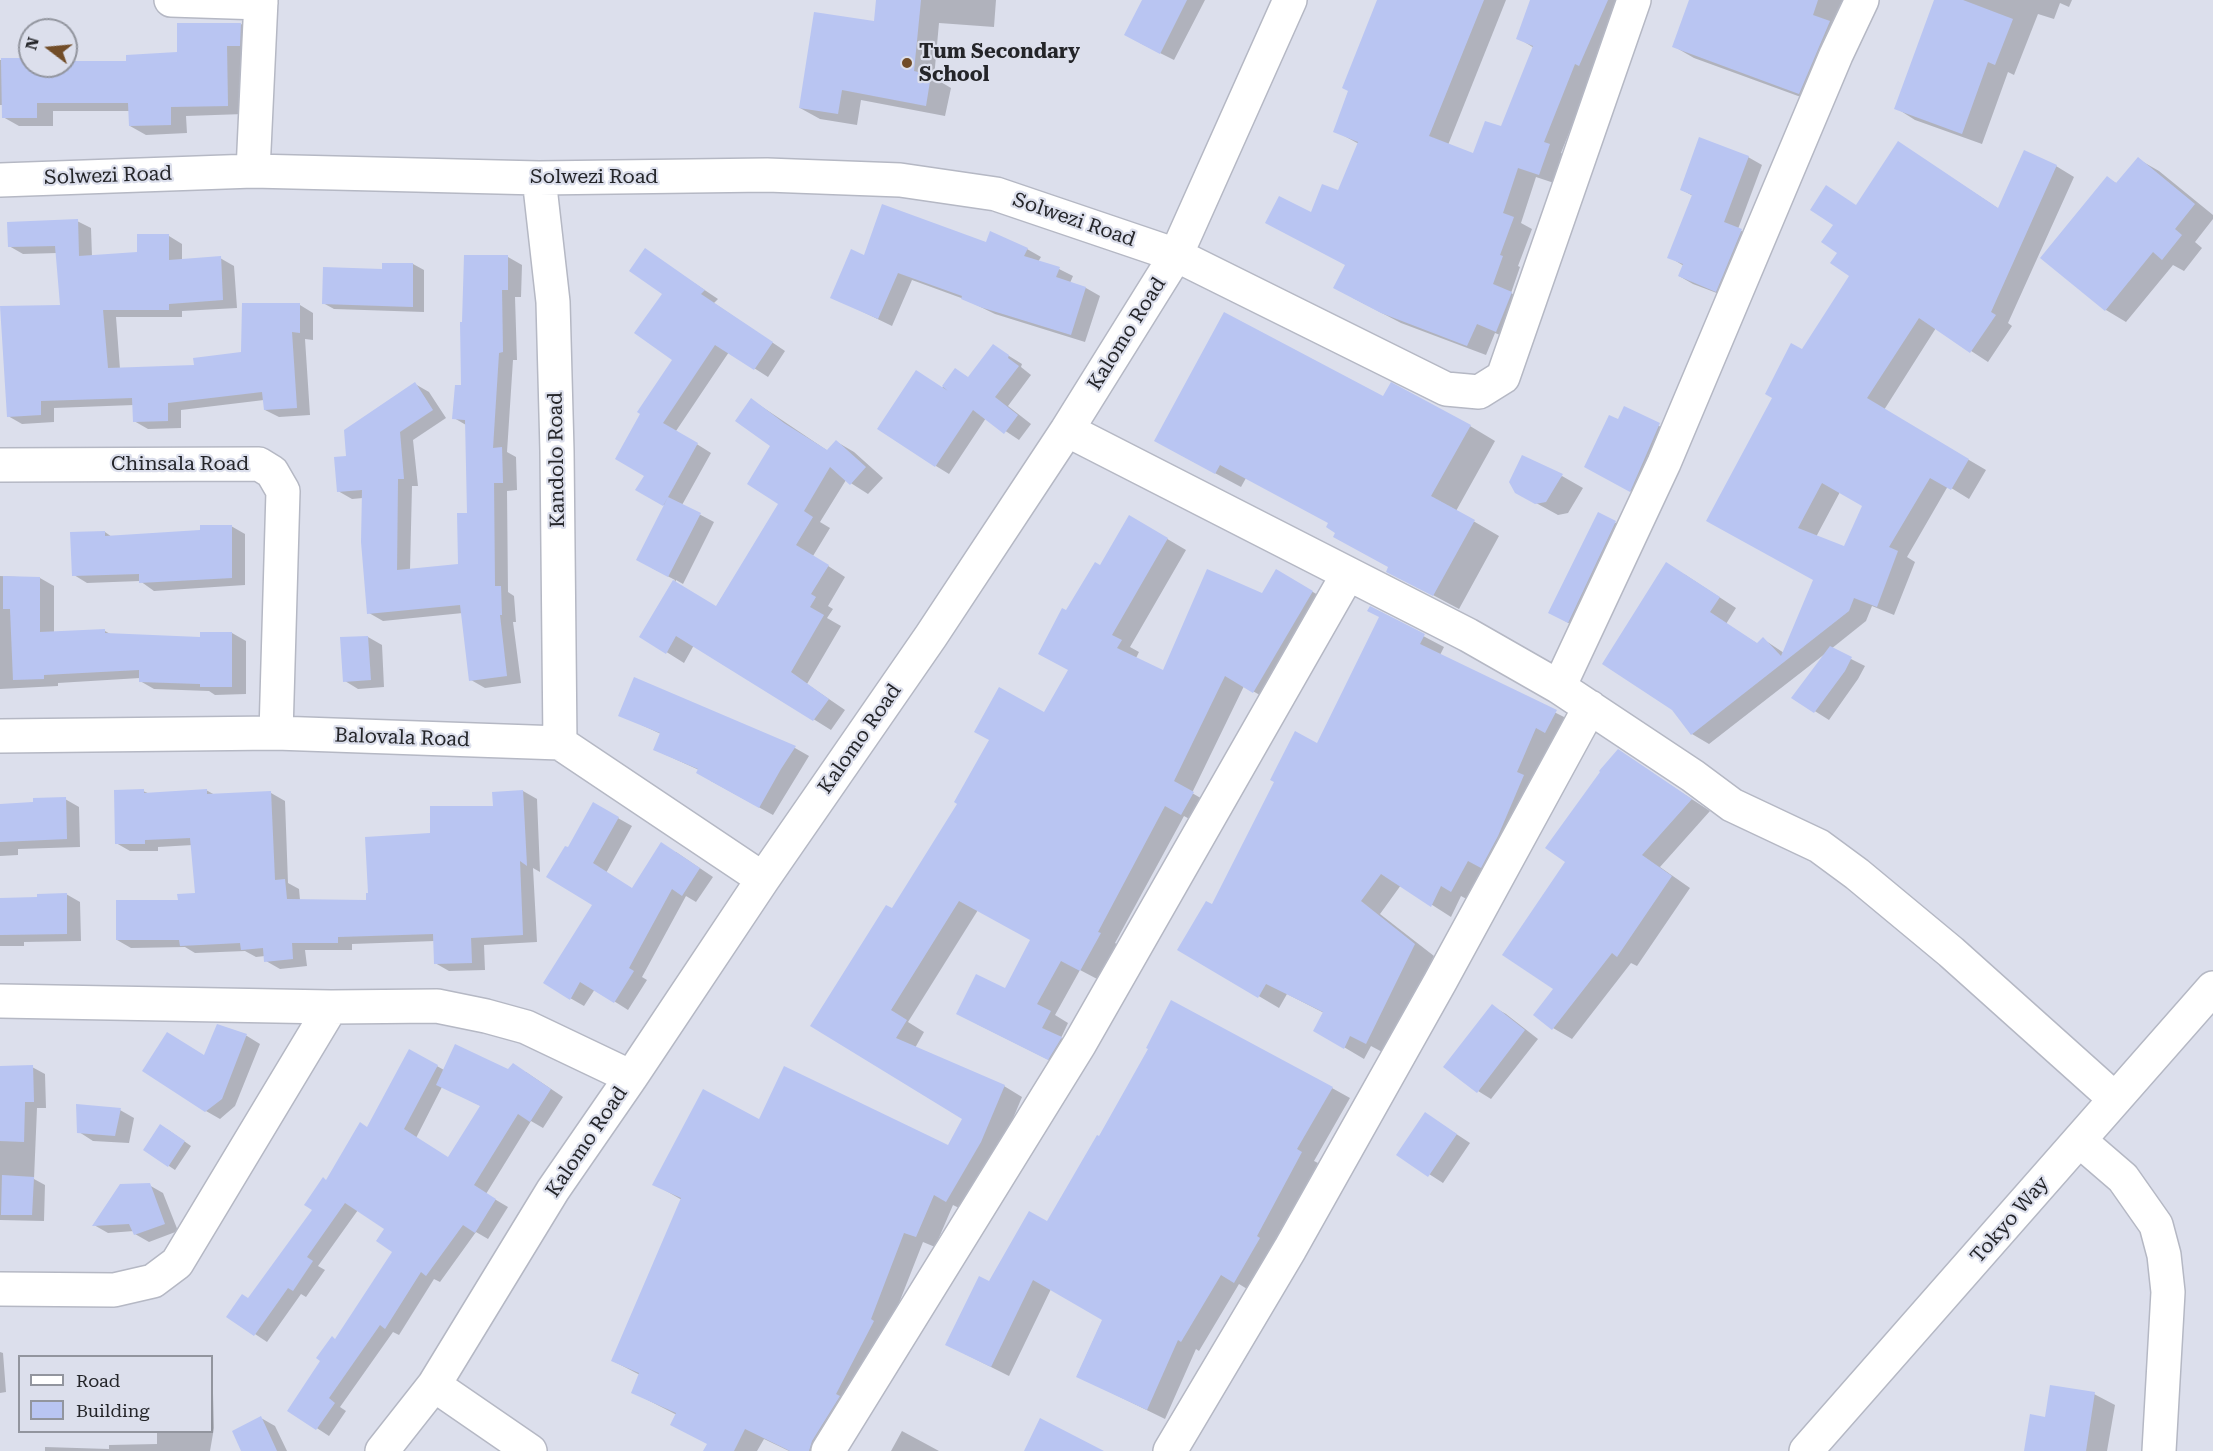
<!DOCTYPE html>
<html>
<head>
<meta charset="utf-8">
<style>
  body { margin:0 }
  #map { position:relative; width:2213px; height:1451px; overflow:hidden; background:#dcdfec; font-family:"Roboto Serif",serif }
  canvas { display:block }
  .legend { position:absolute; left:18px; top:1355px; width:195px; height:78px; box-sizing:border-box; background:#dcdfec; border:2px solid #92959e; margin:0; padding:8px 10px; list-style:none; font-size:18px; color:#242529 }
  .legend li { display:flex; align-items:center; gap:12px; height:30px }
  .legend b { width:30px; border:2px solid #92959e }
  .north { position:absolute; left:18px; top:18px; width:60px; height:60px; box-sizing:border-box; background:#dcdfec; border:2px solid #92959e; border-radius:50%; rotate:286deg; font-size:16px; font-weight:700; line-height:24px; text-align:center; color:#242529 }
  .north::after { content:''; display:block; margin:auto; width:21px; height:27px; background:#724d28; clip-path:polygon(50% 0,100% 100%,50% 72%,0 100%) }
</style>
</head>
<body>
<div id="map">
<canvas width="2213" height="1451"></canvas>
<ul class="legend">
<li><b style="height:8px;background:#fff"></b>Road</li>
<li><b style="height:16px;background:#b9c5f2"></b>Building</li>
</ul>
<div class="north">N</div>
</div>
<script>
const ctx = document.querySelector('canvas').getContext('2d');
ctx.lineJoin = 'round';
function fill(path, color) {
  ctx.fillStyle = color;
  ctx.fill(path, 'evenodd');
}
function stroke(path, color, width, dash) {
  ctx.strokeStyle = color;
  ctx.lineWidth = width;
  ctx.lineCap = dash ? 'butt' : 'round';
  ctx.setLineDash(dash || []);
  ctx.stroke(path);
}
function drawText(font, color, halo, rows, align = 'center') {
  ctx.font = font + ' "Roboto Serif",serif';
  ctx.lineWidth = 4.5;
  ctx.setLineDash([]);
  ctx.textBaseline = 'middle';
  ctx.strokeStyle = halo;
  ctx.fillStyle = color;
  for (const [text, x, y, turn = 0] of rows) {
    ctx.save();
    ctx.translate(x, y);
    ctx.rotate((+turn || 0) * Math.PI / 180);
    ctx.textAlign = isNaN(turn) ? turn : align;
    if (halo) ctx.strokeText(text, 0, 0);
    ctx.fillText(text, 0, 0);
    ctx.restore();
  }
}
fill(new Path2D(`
  M878,0H996L994,27L939,23L934,78L951,88L945,116L861,100L857,125L820,119L800,108L876,23Z
  M1144,0H1205L1174,60L1140,43Z
  M1379,0H1506L1448,145L1474,155L1502,128L1534,48L1518,38L1532,0H1629L1593,73L1561,153L1568,156L1557,184L1536,177L1521,223L1532,229L1518,266L1520,267L1511,293L1530,304L1515,341L1495,333L1486,355L1401,323L1353,298L1347,265L1312,215L1339,192L1359,144L1335,131Z
  M1694,0H1865L1820,104L1694,58L1673,46Z
  M1936,0H2072L2069,7L2060,3L2054,19L2038,14L2014,75L2008,72L1982,144L1915,120L1896,108Z
  M241,24L256,33L244,114L186,116L187,133L146,135L130,126V111H53V126H19L3,117V105H0V60H30V66H66V62L128,63L179,54Z
  M1899,143L1999,209L2056,166L2074,177L2008,323L2012,326L1988,362L1936,328L1884,410L1986,470L1969,499L1948,486L1907,557L1915,562L1894,615L1872,606L1866,621L1831,649L1865,666L1858,679L1829,720L1794,698L1826,653L1709,744L1692,734L1684,574L1736,608L1726,624L1758,644L1763,639L1784,653L1815,580L1725,530L1803,351L1851,276L1839,253L1857,206ZM1840,492L1864,506L1845,548L1816,537Z
  M1748,157L1762,165L1738,229L1755,239L1730,298L1693,284L1679,276L1684,266L1669,257L1693,196L1682,190Z
  M2138,159L2159,171L2213,215V219L2195,242L2202,248L2184,271L2173,265L2126,322L2106,310L2107,178L2118,184Z
  M77,221L91,228L92,257L139,253L169,236L182,244V261L220,258L234,266L237,308L182,311V317H116L120,369L195,366L243,353L300,305L313,313V340L305,339L310,415L279,417L265,410L264,400L181,410V428L148,429L134,421V405L54,408V422L22,424L8,416L61,306L57,253L23,254L9,246Z
  M986,244L1027,249L1041,257L1038,262L1059,269L1073,276L1070,283L1086,288L1100,296L1085,342L995,314L964,299L912,280L892,326L832,297L865,257Z
  M645,250L718,299L714,303L785,351L768,377L729,352L676,431L711,453L682,505L714,522L683,584L676,580L675,583L716,607L780,503L772,445L752,400L828,451L837,442L854,452L883,478L868,494L846,480L820,522L830,528L813,556L845,577L828,606L833,609L827,618L841,626L807,684L845,710L831,730L694,645L684,663L641,636L675,580L652,568L665,506L638,490L646,475L674,359L664,294Z
  M508,257L522,265L521,297H515L517,360H513L507,452L516,457L517,490L507,491L508,592L514,596L516,622H513L521,683L485,688L471,680L463,613L383,621L369,613L363,498L352,499L338,491L348,457L415,384L429,392L446,418L413,440L418,486H412L410,570L460,566L468,515L466,425L454,418L463,387V323Z
  M413,264L424,270V312L334,309L323,303L384,271Z
  M993,346L1022,364L1021,367L1031,375L1008,406L1031,424L1019,440L986,418L949,474L936,466L942,388L956,370L969,378Z
  M1384,399L1470,426L1495,441L1456,511L1499,536L1459,609L1388,571L1390,567L1337,532L1330,523L1246,478L1241,487L1181,455Z
  M1625,408L1680,437L1651,503L1607,478L1619,421Z
  M1562,476L1583,488L1568,513L1558,515L1516,492Z
  M1599,514L1636,534L1570,624L1550,612Z
  M1130,517L1186,550L1130,647L1139,652L1136,658L1164,672L1263,595L1277,571L1330,602L1272,702L1244,686L1192,793L1211,804L1200,825L1184,816L1115,943L1118,945L1099,980L1080,970L1055,1015L1068,1023L1061,1038L1079,1049L1067,1069L977,1024L1006,990L1032,940L978,910L908,1022L924,1032L915,1048L1004,1086L1022,1097L999,1152L965,1211L953,1205L935,1247L923,1242L888,1331L831,1451H789L764,1439L757,1451H705L708,1444L677,1415L632,1392L640,1375L613,1361L682,1200L654,1184L759,1121L948,1147L964,1119L812,1025L892,910L1045,715L1070,670L1066,612L1100,567Z
  M231,526L245,534V585L154,591L140,581L87,583L74,575L105,532L112,537L201,531Z
  M0,576L40,578L54,586V633L105,631L112,635L202,639L232,633L246,641V694L215,695L209,691L154,689L140,681V678L58,683V686L0,689Z
  M1370,608L1444,647L1440,655L1576,723L1472,902L1461,896L1451,917L1401,885L1380,914L1434,956L1386,1054L1371,1046L1364,1059L1315,1030L1324,1013L1287,994L1279,1008L1179,949L1212,906L1318,745L1381,617Z
  M368,637L382,645L384,687L358,689L345,681Z
  M635,679L795,748L809,756L773,815L711,781L699,770L655,750L661,734L620,715Z
  M1618,751L1710,811L1660,867L1690,888L1637,966L1631,963L1572,1039L1553,1028L1567,861L1602,772Z
  M206,790L215,795L271,793L285,801L288,883L299,889L300,900L368,901L431,834L495,807L523,791L537,799L540,872L533,868L537,942L484,945L485,970L449,971L435,963V941L352,944V950H305L307,966L280,969L266,961L265,956L256,957L245,951L195,953L185,947L131,948L117,940L179,901L197,895L193,845L158,847V851H130L116,843L143,791L150,794Z
  M65,799L79,807L80,847L18,849V855L0,856V806Z
  M593,804L632,826L606,873L633,889L676,852L713,877L696,902L686,896L642,977L647,980L628,1010L595,989L584,1006L570,998L594,905L569,849Z
  M66,894L80,902L81,941L24,942V946H0V899L39,898Z
  M1492,1006L1506,1014L1538,1039L1491,1099L1478,1091Z
  M218,1026L247,1036L260,1044L235,1106L220,1119L206,1111L205,1057Z
  M410,1051L444,1070L526,1072L563,1097L543,1128L531,1121L486,1194L508,1207L488,1239L476,1232L440,1282L434,1279L399,1335L393,1332L340,1407L346,1411L329,1436L289,1410L394,1251L386,1228L358,1210L318,1266L325,1270L306,1297L301,1294L267,1342L255,1334L249,1299L314,1209L327,1181L368,1129ZM442,1087L481,1106L448,1158L416,1138Z
  M32,1067L45,1074L46,1108H37L34,1179L45,1185L44,1221L0,1220V1071Z
  M1332,1088L1350,1098L1314,1161L1318,1163L1252,1292L1239,1284L1199,1351L1196,1349L1165,1419L1077,1376L1103,1319L1051,1289L1009,1376L965,1354L990,1283L1048,1223Z
  M120,1110L134,1118L129,1143L93,1141L79,1132Z
  M1426,1114L1470,1143L1443,1183L1398,1154Z
  M167,1129L191,1146L175,1170L169,1166Z
  M149,1185L163,1193L178,1231L149,1242L135,1234L134,1231L108,1233L94,1225Z
  M0,1352L3,1353L6,1392L0,1393Z
  M212,1392L213,1393L214,1428L210,1451H45V1447L109,1449V1445L157,1444V1432H212Z
  M2094,1394L2115,1405L2107,1451H2026L2047,1418Z
  M261,1418L275,1426L287,1451H242Z
  M902,1431L939,1451H891Z`), '#0003');
fill(new Path2D(`
  M876,0H921L914,71L931,75L926,106L842,90L838,114L799,108L814,12L874,21Z
  M1142,0H1187L1160,54L1124,35Z
  M1377,0H1484L1429,136L1473,153L1485,121L1501,126L1533,46L1516,39L1530,0H1608L1579,66L1575,64L1544,142L1550,144L1539,175L1518,168L1503,213L1514,217L1500,255L1503,256L1493,284L1512,292L1496,332L1477,324L1467,346L1381,313L1333,288L1345,265L1265,223L1279,196L1311,212L1322,184L1338,190L1358,142L1333,132L1348,91L1342,88Z
  M1689,0H1818L1813,15L1830,21L1799,94L1672,47Z
  M1934,0H1963L2013,19L1995,65L1988,62L1962,134L1894,109Z
  M177,23H241L240,46H227L228,106L171,107V125L129,126L128,103H37V118H2L1,58H30V66H66V61H126V55L177,52Z
  M1699,137L1749,156L1724,222L1742,229L1716,292L1678,276L1683,264L1667,258L1692,195L1680,190Z
  M1898,141L1998,208L2024,150L2057,165L1991,312L1996,315L1970,353L1919,318L1867,398L1969,459L1951,490L1930,478L1889,547L1898,551L1877,607L1854,598L1849,611L1691,735L1672,710L1602,664L1666,562L1720,597L1710,612L1757,643L1763,637L1781,656L1813,580L1706,521L1772,398L1765,394L1791,343L1802,349L1849,276L1830,263L1837,253L1821,242L1833,225L1810,210L1826,185L1856,205ZM1822,483L1862,506L1844,546L1798,528Z
  M2138,157L2195,204L2175,229L2182,235L2162,260L2153,252L2105,311L2040,258L2107,176L2116,183Z
  M882,204L986,242L990,231L1028,248L1024,256L1060,267L1056,277L1086,287L1071,335L980,307L961,299L962,296L898,273L878,319L830,298L851,249L864,255Z
  M78,219L79,256L137,252V234H169V260L221,256L223,300L169,304V310H103L108,368L194,365L193,358L241,352L242,303H300V333L292,332L297,408L264,410L262,392L168,403V421L133,422L132,398L41,401V415L7,417L0,306L60,305L55,246L8,247L7,222Z
  M645,248L705,290L701,294L773,342L754,370L715,345L663,423L698,443L663,506L635,490L644,476L615,459L640,414L637,412L672,360L634,333L662,294L629,271Z
  M464,255H508V290H502L503,352L499,353L493,448L502,447L503,483H494L495,586H501L502,615H500L507,676L469,681L460,605L367,614L361,542L362,490L337,492L334,457L346,456L344,430L415,382L433,410L400,432L404,479H398L397,570L458,564L457,513H467L465,420L452,419L455,385H461L460,322H462Z
  M382,263H413V307L322,304L323,267L382,269Z
  M1224,312L1383,396L1391,382L1471,425L1431,496L1475,520L1433,596L1386,572L1388,567L1333,537L1335,533L1326,527L1328,523L1220,465L1215,474L1154,441Z
  M993,344L1009,355L1008,358L1019,366L995,397L1018,415L1004,434L973,410L935,467L877,429L916,370L948,391L942,386L955,368L968,377Z
  M751,398L784,423L827,450L836,440L866,467L850,485L830,467L804,511L813,517L796,545L829,565L811,594L816,597L810,607L824,615L791,672L829,699L813,721L676,636L666,654L639,637L673,580L716,606L778,504L747,484L770,446L735,421Z
  M1624,406L1660,423L1630,492L1584,467L1609,415L1618,419Z
  M1522,455L1563,474L1546,502L1535,504L1515,493L1509,482Z
  M668,497L701,513L668,577L636,560Z
  M1598,512L1616,521L1568,623L1548,613Z
  M1129,515L1168,538L1112,635L1122,640L1117,648L1163,670L1207,569L1262,593L1276,569L1313,591L1253,693L1225,676L1174,781L1194,792L1181,815L1165,806L1098,932L1101,933L1080,971L1061,961L1037,1004L1051,1011L1042,1028L1062,1037L1048,1060L956,1014L976,974L1005,988L1030,940L959,901L891,1010L907,1020L896,1038L1005,1085L981,1142L946,1202L934,1195L916,1237L904,1233L871,1319L874,1321L836,1394L840,1396L812,1441L809,1451H790L745,1429L734,1451H703L707,1444L670,1425L676,1413L631,1393L639,1373L611,1361L681,1198L652,1185L703,1089L759,1119L784,1066L948,1145L962,1119L810,1026L886,905L892,908L957,804L954,802L989,740L974,732L999,687L1044,712L1068,670L1038,654L1062,608L1066,610L1095,562L1100,565Z
  M200,525H232V578L139,583V574L72,576L70,532L105,531V536L200,530Z
  M3,576L40,577V632L105,629V633L200,637V632H232V687H200V684L139,682V670L44,675V679L13,680L10,609H3Z
  M1370,606L1425,634L1420,644L1557,710L1545,733L1536,728L1517,772L1524,775L1498,836L1481,868L1468,861L1451,892L1441,886L1431,907L1381,874L1361,901L1415,944L1366,1044L1350,1036L1344,1049L1313,1031L1323,1012L1266,984L1258,998L1177,950L1206,901L1212,904L1274,782L1270,780L1295,731L1317,743L1379,617L1367,611Z
  M368,636L371,680L343,682L340,637Z
  M1830,646L1852,657L1845,671L1814,713L1791,698Z
  M634,677L796,746L781,769L759,808L696,773L698,769L653,750L660,733L618,716Z
  M1618,749L1692,799L1642,855L1672,876L1617,957L1612,953L1552,1030L1533,1015L1553,989L1502,955L1565,862L1545,848L1600,772L1599,771Z
  M144,789V793L207,789V794L271,791L275,880L285,879L287,899L366,900V893H368L365,837L430,833V806H493L492,792L523,790L527,866L520,861L523,935L471,938L472,963L434,964L433,934L338,937V943H292L293,959L264,962L263,948L241,950L240,943L180,946L179,940H116V900H178L177,894L195,893L190,838L145,840V844H115L114,790Z
  M66,797L67,839L0,842V804L33,802V798Z
  M593,802L619,817L593,863L632,888L661,842L700,868L682,896L672,889L629,968L634,971L614,1003L580,982L570,1000L543,983L592,905L546,877L565,846L568,847Z
  M67,893V934L0,935V898L37,897V894Z
  M1171,1000L1333,1087L1297,1149L1302,1152L1257,1236L1260,1238L1234,1283L1221,1275L1181,1342L1178,1340L1147,1410L1076,1377L1102,1320L1033,1280L991,1367L945,1345L979,1276L989,1281L1029,1211L1047,1221L1097,1135L1099,1136L1148,1049L1146,1048Z
  M1492,1004L1525,1030L1477,1093L1443,1067Z
  M217,1024L247,1034L222,1099L205,1112L142,1071L167,1032L204,1055Z
  M455,1044L508,1069L513,1063L551,1089L530,1122L518,1114L474,1185L496,1199L475,1233L463,1225L426,1276L421,1272L385,1329L380,1325L329,1398L335,1403L316,1430L287,1411L320,1361L316,1358L332,1336L335,1339L392,1252L376,1241L384,1229L345,1203L307,1257L313,1261L293,1291L288,1288L254,1336L226,1317L242,1294L248,1298L312,1210L304,1205L323,1177L326,1180L360,1122L367,1127L409,1049L438,1065L404,1129L448,1157L480,1106L436,1085Z
  M33,1065L34,1102H25L24,1142L0,1141V1066Z
  M76,1104L121,1108L115,1136L77,1133Z
  M1425,1112L1457,1134L1428,1177L1396,1155Z
  M160,1124L185,1141L168,1167L143,1150Z
  M2,1175L34,1177L32,1215H1Z
  M150,1183L165,1224L134,1235L129,1224L92,1226L120,1184Z
  M2050,1385L2095,1392L2086,1451H2024L2030,1414L2045,1417Z
  M261,1416L277,1451H241L232,1431Z
  M1040,1418L1104,1451H1024Z`), '#b9c5f2');
const street = new Path2D(`
  M171,0L261,3
  M253,171L261,0
  M539,178L553,302L557,451L560,743
  M0,180L253,171L539,178L767,175L900,180L996,194L1176,255L1446,389L1479,392L1503,377L1634,0
  M1067,430L1468,635L1559,687L1693,776L1732,805L1819,846L1857,874L1951,952L2115,1099
  M0,465L259,464L272,472L283,491L276,733
  M1559,687L1664,463L1836,55L1862,0
  M0,736L276,733L560,743L763,879
  M0,1001L331,1007L437,1006L486,1016L526,1027L631,1077
  M2080,1141L2123,1178L2156,1225L2164,1255L2168,1292L2159,1451
  M0,1289L114,1290L153,1281L177,1263L331,1007
  M434,1385L530,1451
  M382,1451L434,1385L553,1190L631,1077L763,879L931,636L1067,430L1176,255L1290,0
  M828,1451L1079,1045L1348,574
  M1170,1451L1290,1249L1440,982L1590,707`);
const secondary = new Path2D(`
  M1806,1451L2213,988`);
stroke(street, '#b5b8c4', 36);
stroke(secondary, '#b5b8c4', 36);
stroke(street, '#fff', 33);
stroke(secondary, '#fff', 33);
for (const [x, y, r, color] of [
  [907,63,6,"#724d28"]
]) {
  const dot = new Path2D();
  dot.arc(x, y, r, 0, 2 * Math.PI);
  ctx.fillStyle = color;
  ctx.fill(dot);
  stroke(dot, '#dcdfec', 2);
}
drawText('bold 20px', '#242529', '#dcdfec', [
  ["Tum Secondary",919,52],
  ["School",919,75]
], 'left');
drawText('20px', '#242529', '#dcdfec', [
  ["Solwezi Road",108,176,-2],
  ["Solwezi Road",594,177],
  ["Solwezi Road",1074,220,19],
  ["Kalomo Road",1127,334,-58],
  ["Kandolo Road",557,460,-91],
  ["Chinsala Road",180,464],
  ["Balovala Road",402,738,2],
  ["Kalomo Road",860,739,-55],
  ["Kalomo Road",587,1142,-56],
  ["Tokyo Way",2010,1220,-49]
]);
</script>
</body>
</html>
